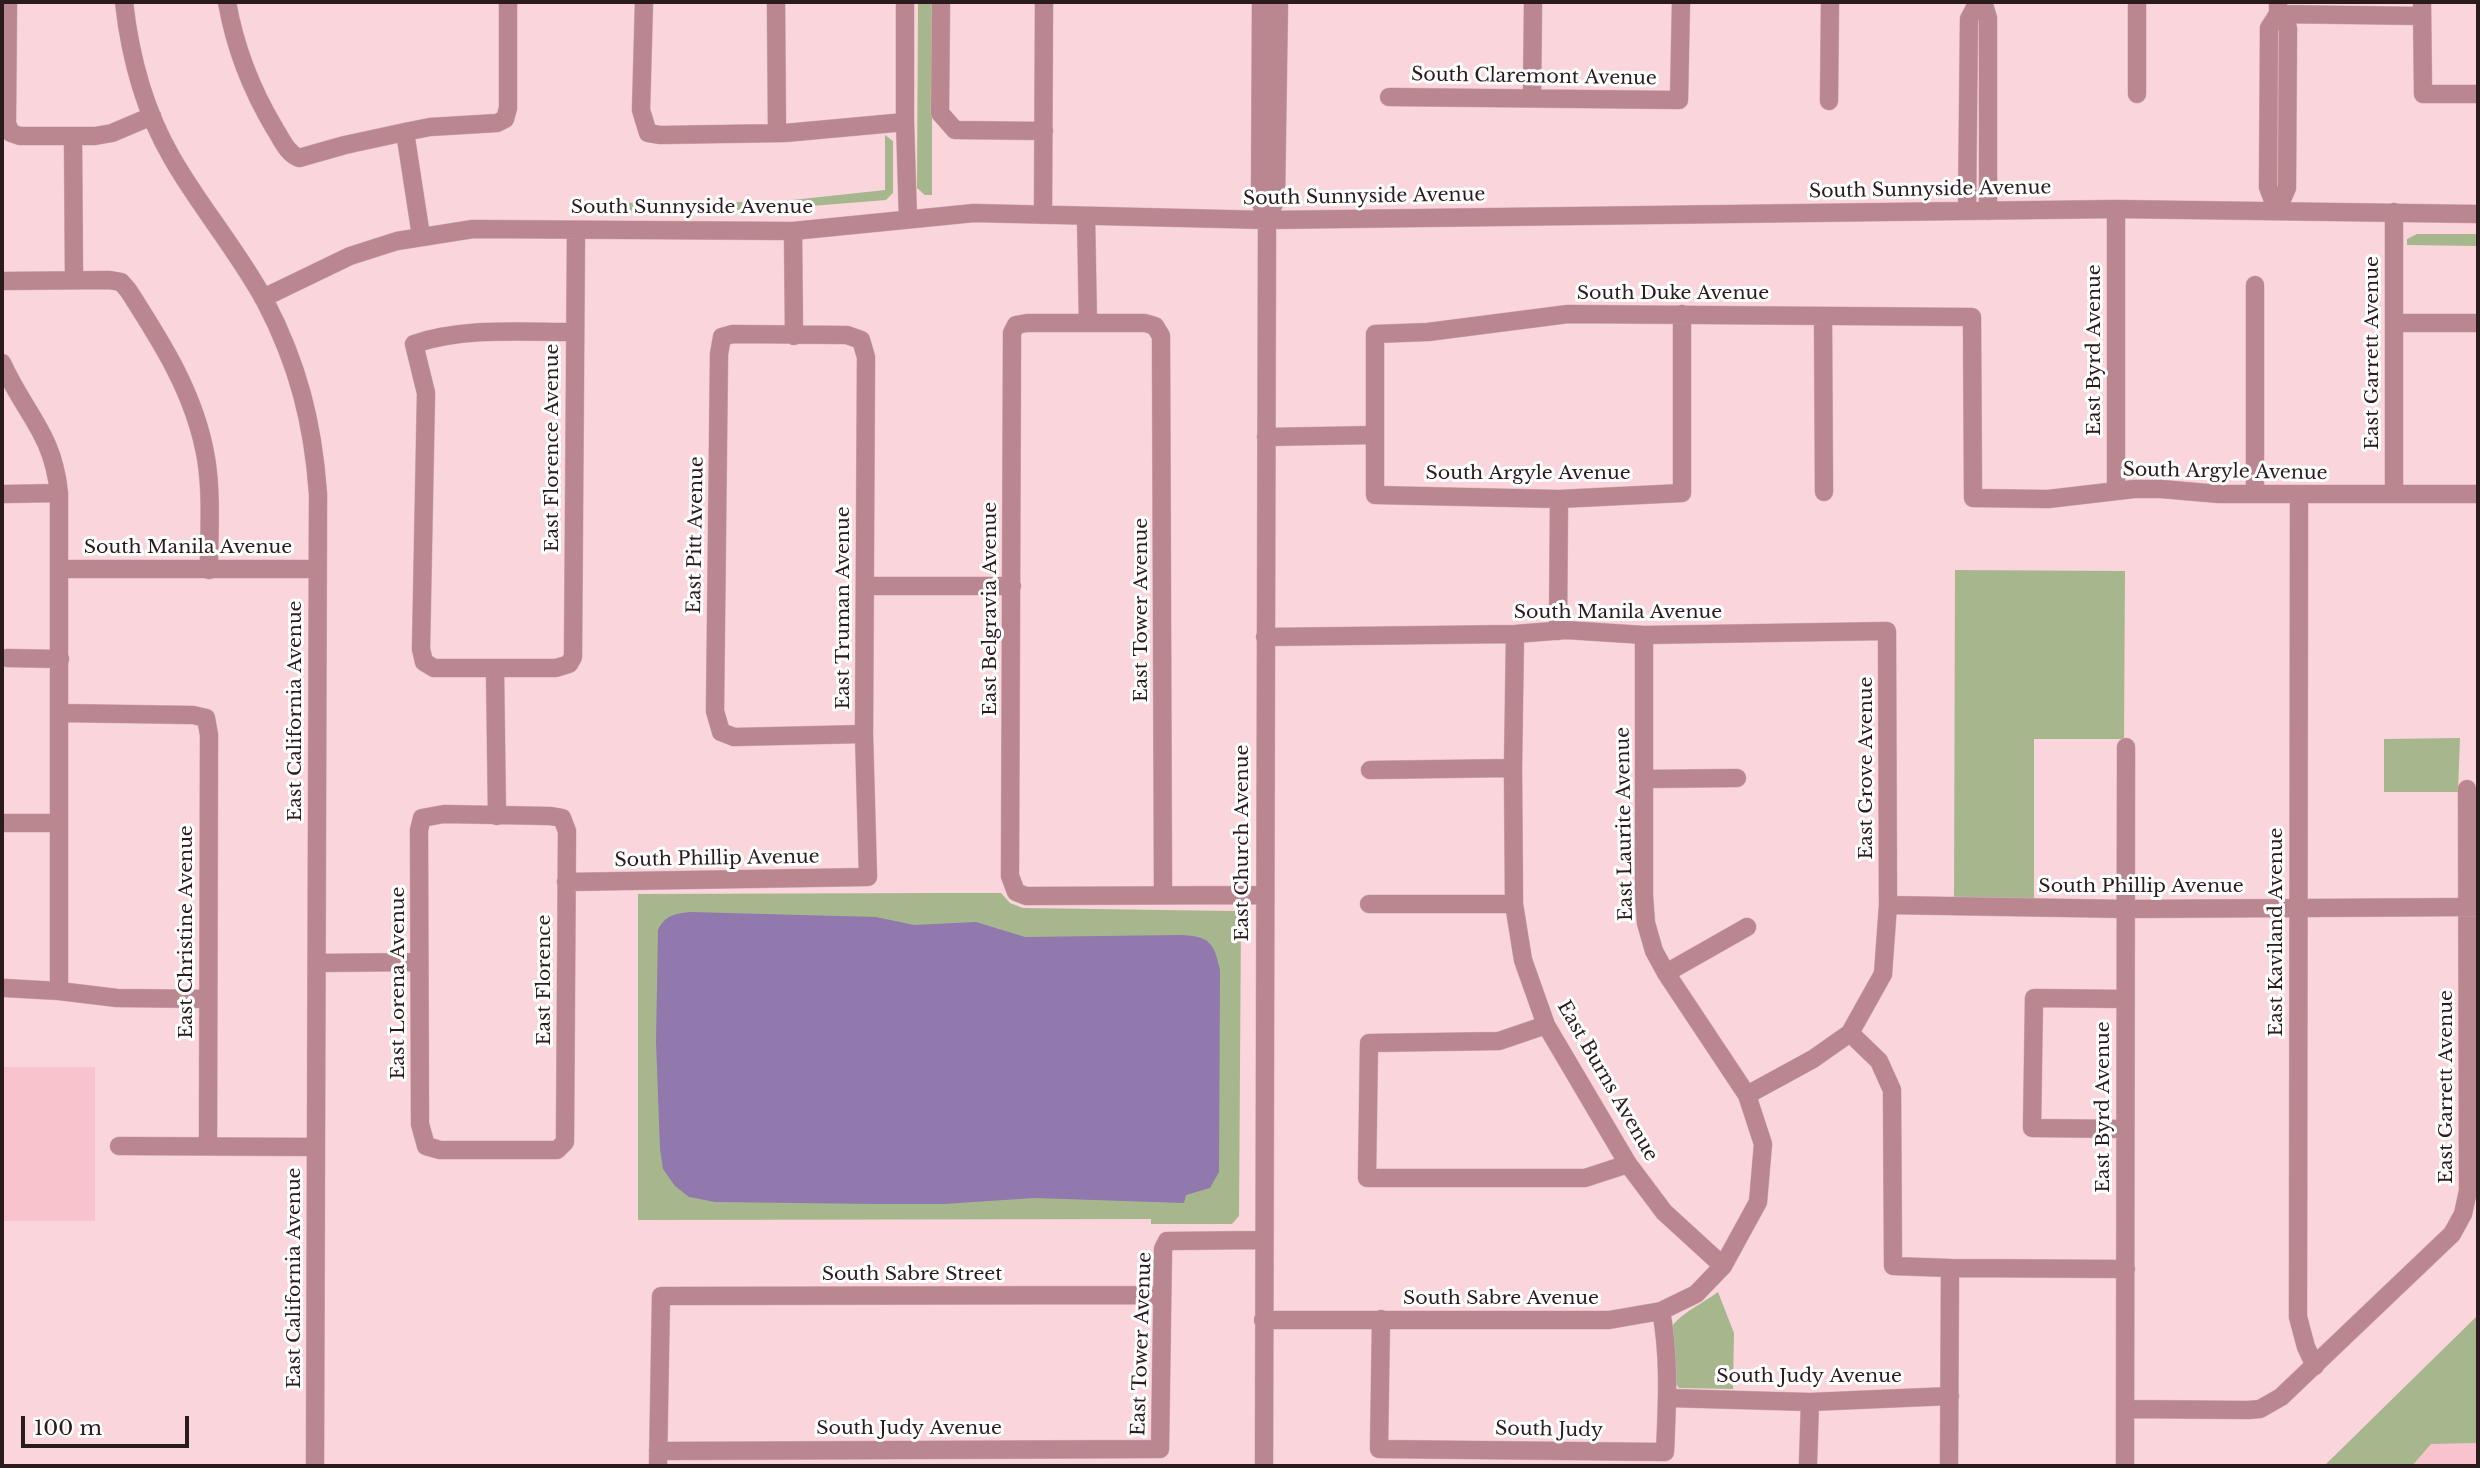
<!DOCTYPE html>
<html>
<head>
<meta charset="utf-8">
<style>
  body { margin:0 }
  #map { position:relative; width:2480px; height:1468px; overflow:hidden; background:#fad5db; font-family:"Libre Baskerville",serif }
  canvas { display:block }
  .frame { position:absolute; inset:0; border:4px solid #2b1a1e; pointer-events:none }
  .scale { position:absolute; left:21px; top:1416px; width:168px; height:32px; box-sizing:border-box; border:4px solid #2b1a1e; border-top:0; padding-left:9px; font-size:21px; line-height:24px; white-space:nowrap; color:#2b1a1e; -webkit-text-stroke:5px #fff; paint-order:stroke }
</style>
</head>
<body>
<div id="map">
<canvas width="2480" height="1468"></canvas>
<div class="frame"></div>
<div class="scale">100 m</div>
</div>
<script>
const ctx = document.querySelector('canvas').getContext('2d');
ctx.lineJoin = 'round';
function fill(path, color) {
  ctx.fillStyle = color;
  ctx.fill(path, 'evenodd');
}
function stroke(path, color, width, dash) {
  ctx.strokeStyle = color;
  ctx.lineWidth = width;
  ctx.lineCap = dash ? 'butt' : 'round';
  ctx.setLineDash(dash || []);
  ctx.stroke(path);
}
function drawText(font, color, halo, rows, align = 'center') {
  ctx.font = font + ' "Libre Baskerville",serif';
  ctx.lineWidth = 6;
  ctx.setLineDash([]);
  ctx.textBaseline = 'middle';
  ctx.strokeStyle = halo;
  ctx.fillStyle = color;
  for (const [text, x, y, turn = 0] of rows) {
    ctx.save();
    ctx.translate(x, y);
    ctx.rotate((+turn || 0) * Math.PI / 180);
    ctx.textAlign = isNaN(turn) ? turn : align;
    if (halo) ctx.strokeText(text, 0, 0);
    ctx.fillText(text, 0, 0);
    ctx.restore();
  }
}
fill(new Path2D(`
  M2,1067H95V1221H2Z
  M2478,1443V1466H2412L2431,1444Z`), '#f9c3cd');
fill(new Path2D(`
  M918,2H932V195H925L917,188Z
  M885,135L893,141V193L886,200L761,210L578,211L579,203L774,202L885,190Z
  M2417,234H2478V246L2407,245V239Z
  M1955,570L2125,571L2124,739H2034V900H1954Z
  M2460,738L2458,792H2384V739Z
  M939,893H1001L1010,903L1023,908L1235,911L1241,918L1239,1216L1232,1224H1151V1219L638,1220V894Z
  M1718,1292L1734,1333L1733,1389L1679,1388L1676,1384L1672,1327C1677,1316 1706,1301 1718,1292Z
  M2478,1315V1443L2431,1444L2412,1466H2324Z`), '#a6b78e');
fill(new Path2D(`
  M690,912L876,917L914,925L976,922L1025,937L1180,935C1209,936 1214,942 1220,970L1219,1172L1210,1188L1186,1195L1184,1203L1034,1198L944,1204H876L715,1202L689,1197L675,1186L663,1169L660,1149L656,1042L658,930C665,915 675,914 690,912Z`), '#9178ad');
const minor = new Path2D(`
  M8,2L7,124L11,133L20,136H95L112,133L152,116
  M124,2C130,56 144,110 172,158C200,207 238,251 265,301C298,364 313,423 318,494L315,1466
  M227,2C235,48 251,89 275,129C282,140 287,153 299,158L345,145L405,132L430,127L497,123L505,119L508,108V2
  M644,2L641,110L648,133L660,135L785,133L905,122
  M776,2L777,133
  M905,2V122L908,219
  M941,2L940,113L955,130L1044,131
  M1261,2L1260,200L1267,220L1264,1466
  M1983,2L1988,18V211
  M2137,2V94
  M2422,2L2423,94H2478
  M2278,14L2422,16
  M1389,97L1679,100L1681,2
  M1532,98L1533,2
  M1829,101L1830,2
  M405,132L421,236
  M73,136L74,280
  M2116,209V491
  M1967,211L1969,19L1978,2
  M2277,211L2268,187L2269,28L2278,14V2
  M2277,211L2287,188L2288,28L2278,14
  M2394,212V493
  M1043,215L1044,2
  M1086,216L1088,323
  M1267,220L1276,199L1279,2
  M793,231L794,336
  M2,281L109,280L121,282L128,290C162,343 195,394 206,458C212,494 209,533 209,570
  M263,298L350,256L397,241L473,229L793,231L974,213L1267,220L2116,209L2478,214
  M1682,314V493L1559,499L1375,495V334L1428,332L1568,314L1972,317L1973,498L2048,499L2134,489H2161L2219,494H2478
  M1823,316L1824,492
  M2394,323H2478
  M575,332C522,332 465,327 414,344L426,393L421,649L424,662L434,668H556L569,664L573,657L576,230
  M2,363C25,414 53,433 59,493V991
  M1266,437L1375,435
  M5,494L59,493
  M2255,494V285
  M2299,494L2298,1317L2306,1347L2315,1366
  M59,569H317
  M865,586H1012
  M1558,631L1559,499
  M1515,634L1513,768L1514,904L1523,960L1546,1025L1628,1164L1664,1212L1723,1266
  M1265,637L1515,634L1566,630L1644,635L1887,631L1888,905L1883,974L1850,1033L1813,1059L1747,1095
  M7,658L60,659
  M495,668L497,816
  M60,713L193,715L206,718L209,735L208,1146
  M1370,770L1513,768
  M1644,779L1737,778
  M444,814L550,816L562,818L567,831L565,1142L557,1150H440L426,1146L420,1124L419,830L422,818Z
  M5,823H59
  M566,882L868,877L864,734L866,357L861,340L847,335L733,334L722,337L719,354L715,711L721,732L734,737L864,734
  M1163,895L1161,336L1155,326L1145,323H1027L1016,325L1012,333L1010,876L1016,892L1026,896L1264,895
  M1369,904H1514
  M1888,905L2126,909L2478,907
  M317,963L419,962
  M1666,973L1747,927
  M5,988L59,991L117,998L208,999
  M2125,999L2034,998L2032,1128L2125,1129
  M1546,1025L1499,1041L1369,1043L1367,1178H1585L1628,1164
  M1850,1033L1879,1061L1892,1090L1893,1266L1950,1268L1949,1466
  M119,1146L316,1147
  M1950,1268L2126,1269
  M1381,1319L1379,1449L1665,1452C1667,1405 1670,1357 1661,1311
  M1263,1320H1609L1661,1311L1696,1294L1723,1266L1758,1202L1763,1144L1747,1095L1666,973L1654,951L1646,923L1644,896V635
  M1668,1398L1810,1402L1950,1396
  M2126,1409L2248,1410L2260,1409L2281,1397L2452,1234L2463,1214L2468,1191L2467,789
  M658,1451L1160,1449L1163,1249L1167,1241L1264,1240
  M1808,1463L1810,1402
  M658,1466L661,1296L1162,1295
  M2125,1466L2126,747`);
stroke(minor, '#d5b3b9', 19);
stroke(minor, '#ba8690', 18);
drawText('19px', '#2b1a1e', '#fff', [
  ["South Claremont Avenue",1534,77,1],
  ["South Sunnyside Avenue",1930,190,-1],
  ["South Sunnyside Avenue",1364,197,-1],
  ["South Sunnyside Avenue",692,208],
  ["South Duke Avenue",1673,294],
  ["East Byrd Avenue",2095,350,-90],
  ["East Garrett Avenue",2373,353,-90],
  ["East Florence Avenue",553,448,-90],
  ["South Argyle Avenue",2225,472,1],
  ["South Argyle Avenue",1528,474],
  ["East Pitt Avenue",696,535,-89],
  ["South Manila Avenue",188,548],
  ["East Truman Avenue",844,608,-90],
  ["East Belgravia Avenue",991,609,-90],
  ["East Tower Avenue",1142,610,-90],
  ["South Manila Avenue",1618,613],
  ["East California Avenue",296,711,-90],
  ["East Grove Avenue",1867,768,-90],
  ["East Laurite Avenue",1625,824,-91],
  ["East Church Avenue",1243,843,-90],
  ["South Phillip Avenue",717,859,-1],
  ["South Phillip Avenue",2141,887],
  ["East Christine Avenue",187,932,-90],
  ["East Kaviland Avenue",2277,932,-90],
  ["East Florence",545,980,-90],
  ["East Lorena Avenue",399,983,-90],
  ["East Burns Avenue",1607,1081,60],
  ["East Garrett Avenue",2447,1087,-90],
  ["East Byrd Avenue",2104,1107,-90],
  ["South Sabre Street",912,1275],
  ["East California Avenue",295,1278,-90],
  ["South Sabre Avenue",1501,1299],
  ["East Tower Avenue",1142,1344,-88],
  ["South Judy Avenue",1809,1377],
  ["South Judy Avenue",909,1429],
  ["South Judy",1549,1430,1]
]);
</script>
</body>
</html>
